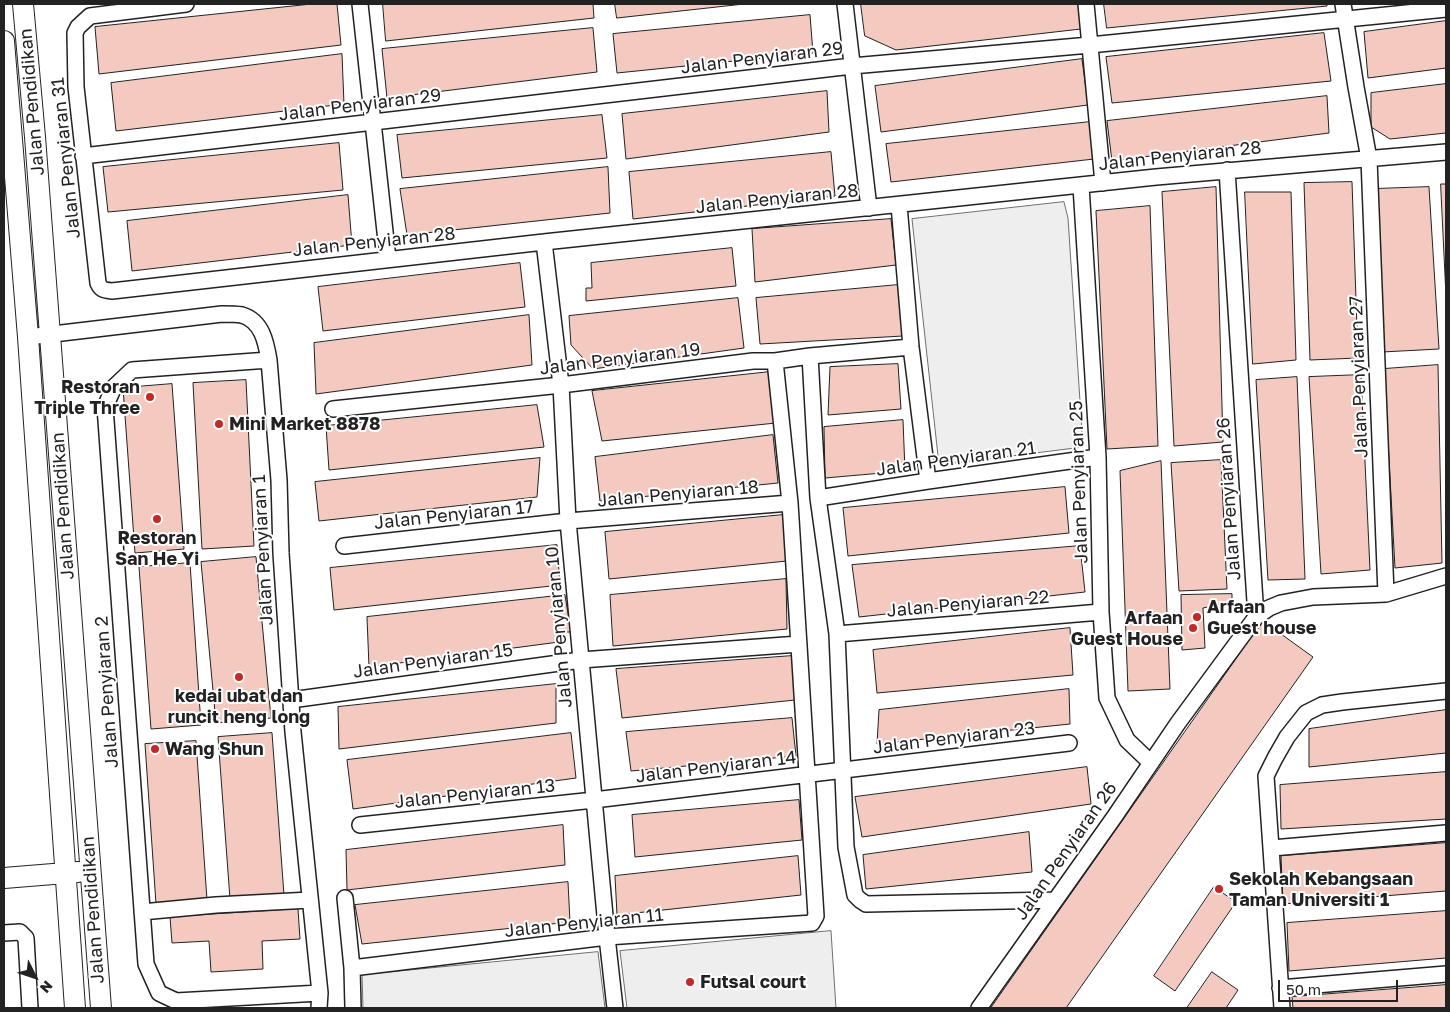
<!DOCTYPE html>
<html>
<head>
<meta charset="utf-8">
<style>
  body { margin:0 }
  #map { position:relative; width:1450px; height:1012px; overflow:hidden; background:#fff; font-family:"Golos Text",sans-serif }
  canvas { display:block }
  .frame { position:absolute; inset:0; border:5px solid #222; pointer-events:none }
  .north { position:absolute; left:10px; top:952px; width:50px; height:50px; -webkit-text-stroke:4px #fff; paint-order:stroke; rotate:131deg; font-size:14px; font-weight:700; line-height:20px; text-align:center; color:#222 }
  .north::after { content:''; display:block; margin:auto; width:18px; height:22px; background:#222; clip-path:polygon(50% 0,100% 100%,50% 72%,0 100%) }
  .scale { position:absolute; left:1278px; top:980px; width:120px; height:22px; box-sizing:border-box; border:2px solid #222; border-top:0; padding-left:6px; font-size:15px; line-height:18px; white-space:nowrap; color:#222; -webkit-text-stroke:4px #fff; paint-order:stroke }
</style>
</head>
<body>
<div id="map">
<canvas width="1450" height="1012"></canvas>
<div class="frame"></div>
<div class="north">N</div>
<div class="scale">50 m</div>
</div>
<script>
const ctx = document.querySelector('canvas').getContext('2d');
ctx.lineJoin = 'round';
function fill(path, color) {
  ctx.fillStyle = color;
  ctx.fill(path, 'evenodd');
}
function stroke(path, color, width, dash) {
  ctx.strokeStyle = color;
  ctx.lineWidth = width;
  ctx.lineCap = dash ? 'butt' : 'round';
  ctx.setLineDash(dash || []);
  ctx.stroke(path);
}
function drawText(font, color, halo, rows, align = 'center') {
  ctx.font = font + ' "Golos Text",sans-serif';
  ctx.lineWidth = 4;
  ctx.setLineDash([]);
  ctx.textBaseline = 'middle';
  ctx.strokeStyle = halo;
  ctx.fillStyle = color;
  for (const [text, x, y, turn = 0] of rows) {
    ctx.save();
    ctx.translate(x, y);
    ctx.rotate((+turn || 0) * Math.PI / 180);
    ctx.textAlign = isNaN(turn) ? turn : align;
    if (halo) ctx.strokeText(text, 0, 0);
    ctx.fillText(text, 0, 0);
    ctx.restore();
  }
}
const green = new Path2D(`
  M1064,202L1068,218L1083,447L939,465L912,219Z
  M831,931L836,1008H627L620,951Z
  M598,952L605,1008H363L362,975Z`);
fill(green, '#eee');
stroke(green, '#6f6f6f', 1);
const building = new Path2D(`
  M312,4H337L341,45L99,74L95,27Z
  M383,4H593L594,18L386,41Z
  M615,4H744L617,18Z
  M861,4H1078L1081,29L896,50L865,36Z
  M1104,4H1327V6L1107,28Z
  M810,15L813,53L617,73L613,34Z
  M1446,21V68L1368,78L1364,32Z
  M593,28L597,72L387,98L382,49Z
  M1324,33L1331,81L1112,103L1106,57Z
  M342,54L344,104L116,131L111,83Z
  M1082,59L1088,105L881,132L875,86Z
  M1446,84V133L1390,139L1371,127V93Z
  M827,91L829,132L626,159L622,114Z
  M1327,96L1329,133L1112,161L1107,121Z
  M602,115L607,158L402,178L397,135Z
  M1090,122L1094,159L891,182L886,144Z
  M339,143L343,190L108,212L103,167Z
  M831,152L835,196L633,219L629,172Z
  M608,167L610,213L407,235L400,189Z
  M1352,182L1358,358L1310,360L1304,183Z
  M1441,184H1446V296Z
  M1216,187L1223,442L1174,446L1162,192Z
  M1429,187L1439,349L1382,352L1374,189Z
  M1245,192H1291L1296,360L1253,364Z
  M348,195L352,245L132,271L127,221Z
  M1150,206L1158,446L1107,449L1096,211Z
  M891,219L896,265L755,282L752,229Z
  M732,248L736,286L586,301V288H592L591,263Z
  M520,263L525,307L323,331L318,287Z
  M898,285L903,336L760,344L756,298Z
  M738,298L744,348L593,369L571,345L569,316Z
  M529,315L532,365L316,394L314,343Z
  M898,364L901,409L828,415L830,367Z
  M1438,365L1442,563L1395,568L1384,369Z
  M770,372L776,423L602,441L592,391Z
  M1361,375L1370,570L1321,574L1309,377Z
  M1297,377L1305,579L1268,580L1256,380Z
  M246,380L254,546L202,549L193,383Z
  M172,384L184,549L135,553L123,388Z
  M537,405L544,447L329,470L326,426Z
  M903,420L905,471L825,478L824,427Z
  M773,435L778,483L600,501L595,457Z
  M540,458L537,497L319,521L315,482Z
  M1221,460L1227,589L1179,591L1171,463Z
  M1161,461L1170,689L1128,691L1120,471Z
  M1065,487L1069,533L848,556L843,508Z
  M783,515L787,561L609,579L605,532Z
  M557,545L560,585L334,610L330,568Z
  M1080,546L1085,592L859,617L852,565Z
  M256,557L271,718L216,723L201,562Z
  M190,563L201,725L151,729L139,567Z
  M786,579L787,629L613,646L610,595Z
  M1232,594V602L1203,608L1205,648L1182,650L1181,595Z
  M565,595L571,632H559V642L369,667L367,617Z
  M1263,621L1313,657L1066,1008H991Z
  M1070,628L1073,675L877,693L873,650Z
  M792,656L795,700L622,718L616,669Z
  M556,684V723L339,749L338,707Z
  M1069,689L1070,724L877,744L879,710Z
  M1446,710V753L1309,767V729Z
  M792,718L796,756L631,771L626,732Z
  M272,733L284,895L230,899L218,737Z
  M571,733L576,778L353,809L347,760Z
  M196,741L207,900L156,904L145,744Z
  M1087,767L1091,804L862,837L855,797Z
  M1446,772V819L1281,829L1280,785Z
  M799,800L802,840L635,857L632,815Z
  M563,825L565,865L347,890L346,850Z
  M1029,832L1032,872L866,889L863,855Z
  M1446,843V891L1283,904L1281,856Z
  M798,856L801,895L617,915L615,876Z
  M568,882L570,922L362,944L355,905Z
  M1214,887L1236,902L1175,991L1154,976Z
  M298,909L300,939L262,941L263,969L211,972L209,941L172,943L170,917Z
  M1446,911V958L1289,971L1287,923Z
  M1212,972L1238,990L1226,1008H1187Z
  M1446,985V1008H1293L1292,997Z`);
fill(building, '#f3c9c0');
stroke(building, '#222', 1);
const street = new Path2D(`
  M186,4L90,16L78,27L75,33L76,87L98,283C101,290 104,290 112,291L544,242L1156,177L1446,152
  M360,4L388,259
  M845,4L869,208
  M1086,4L1103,183
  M1343,4L1356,87L1369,159L1386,594
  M83,156L852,66L1090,45L1446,9
  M1081,186L1098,457L1101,612L1107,698L1127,740L1151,763
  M899,205L911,347L928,481
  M544,242L561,385L568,521L607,937L615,1008
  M28,337L222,314C228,314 236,314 242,315C262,321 266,342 269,360L279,480L281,553L293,732L320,993L319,1008
  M810,356L818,498L837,634L846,847L855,895L860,900L866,904L1054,900
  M269,360L132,370L114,387L105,407L146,964L159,993L176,1001L320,993
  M333,409L561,385L753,361H775L810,356L911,347
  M818,498L928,481L1098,457
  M344,546L568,521L790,503
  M1256,617L1269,608L1281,603L1313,597L1386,594L1446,576
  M837,634L1101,612
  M291,700L581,660L799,644
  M360,825L594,800L1069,743
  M1272,848L1446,833
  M345,898L352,968L353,1008
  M142,912L216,905L310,900
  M4,933L20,932L26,938L30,1008
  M352,968L607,937L812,923L816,916L790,503L775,361
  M1280,988L1446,974
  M979,1008L1115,816L1178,723L1256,617L1227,170
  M1282,1008L1266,776L1275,758L1287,737L1306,713L1322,705L1342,702L1446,691`);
const secondary = new Path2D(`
  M23,4L35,137L101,1008
  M4,41L28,337L75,1008
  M4,878L78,872`);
stroke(street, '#222', 18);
stroke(secondary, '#222', 22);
stroke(street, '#fff', 15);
stroke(secondary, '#fff', 20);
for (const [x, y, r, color] of [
  [150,397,5,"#c62828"],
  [219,424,5,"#c62828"],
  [157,519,5,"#c62828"],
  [1197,617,5,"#c62828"],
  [1193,628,5,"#c62828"],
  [239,677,5,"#c62828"],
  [155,749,5,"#c62828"],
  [1219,889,5,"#c62828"],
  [690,982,5,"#c62828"]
]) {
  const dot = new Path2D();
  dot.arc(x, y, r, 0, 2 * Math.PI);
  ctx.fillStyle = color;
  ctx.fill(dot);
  stroke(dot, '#fff', 2);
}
drawText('18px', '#222', '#fff', [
  ["Jalan Penyiaran 29",762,58,-7],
  ["Jalan Pendidikan",32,102,-95],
  ["Jalan Penyiaran 29",360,105,-7],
  ["Jalan Penyiaran 28",1180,156,-6],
  ["Jalan Penyiaran 31",66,158,-96],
  ["Jalan Penyiaran 28",777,199,-6],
  ["Jalan Penyiaran 28",374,242,-6],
  ["Jalan Penyiaran 19",620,359,-7],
  ["Jalan Penyiaran 27",1359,377,-92],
  ["Jalan Penyiaran 21",956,459,-8],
  ["Jalan Penyiaran 25",1079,482,-92],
  ["Jalan Penyiaran 18",678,494,-5],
  ["Jalan Penyiaran 26",1229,499,-94],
  ["Jalan Pendidikan",63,506,-94],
  ["Jalan Penyiaran 17",454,515,-6],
  ["Jalan Penyiaran 1",263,550,-93],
  ["Jalan Penyiaran 22",968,604,-5],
  ["Jalan Penyiaran 10",559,627,-95],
  ["Jalan Penyiaran 15",433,661,-8],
  ["Jalan Penyiaran 2",107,692,-94],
  ["Jalan Penyiaran 23",954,738,-7],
  ["Jalan Penyiaran 14",716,767,-7],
  ["Jalan Penyiaran 13",475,794,-6],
  ["Jalan Penyiaran 26",1066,851,-55],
  ["Jalan Pendidikan",93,910,-94],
  ["Jalan Penyiaran 11",584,923,-6]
]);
drawText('bold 18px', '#222', '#fff', [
  ["Restoran",140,387,"right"],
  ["Triple Three",140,408,"right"],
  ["Mini Market 8878",229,424],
  ["Restoran",157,538,"center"],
  ["San He Yi",157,559,"center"],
  ["Arfaan",1207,607],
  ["Guest house",1207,628],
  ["Arfaan",1183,618,"right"],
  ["Guest House",1183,639,"right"],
  ["kedai ubat dan",239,696,"center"],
  ["runcit heng long",239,717,"center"],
  ["Wang Shun",165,749],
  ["Sekolah Kebangsaan",1229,879],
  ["Taman Universiti 1",1229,900],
  ["Futsal court",700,982]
], 'left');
</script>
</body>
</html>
